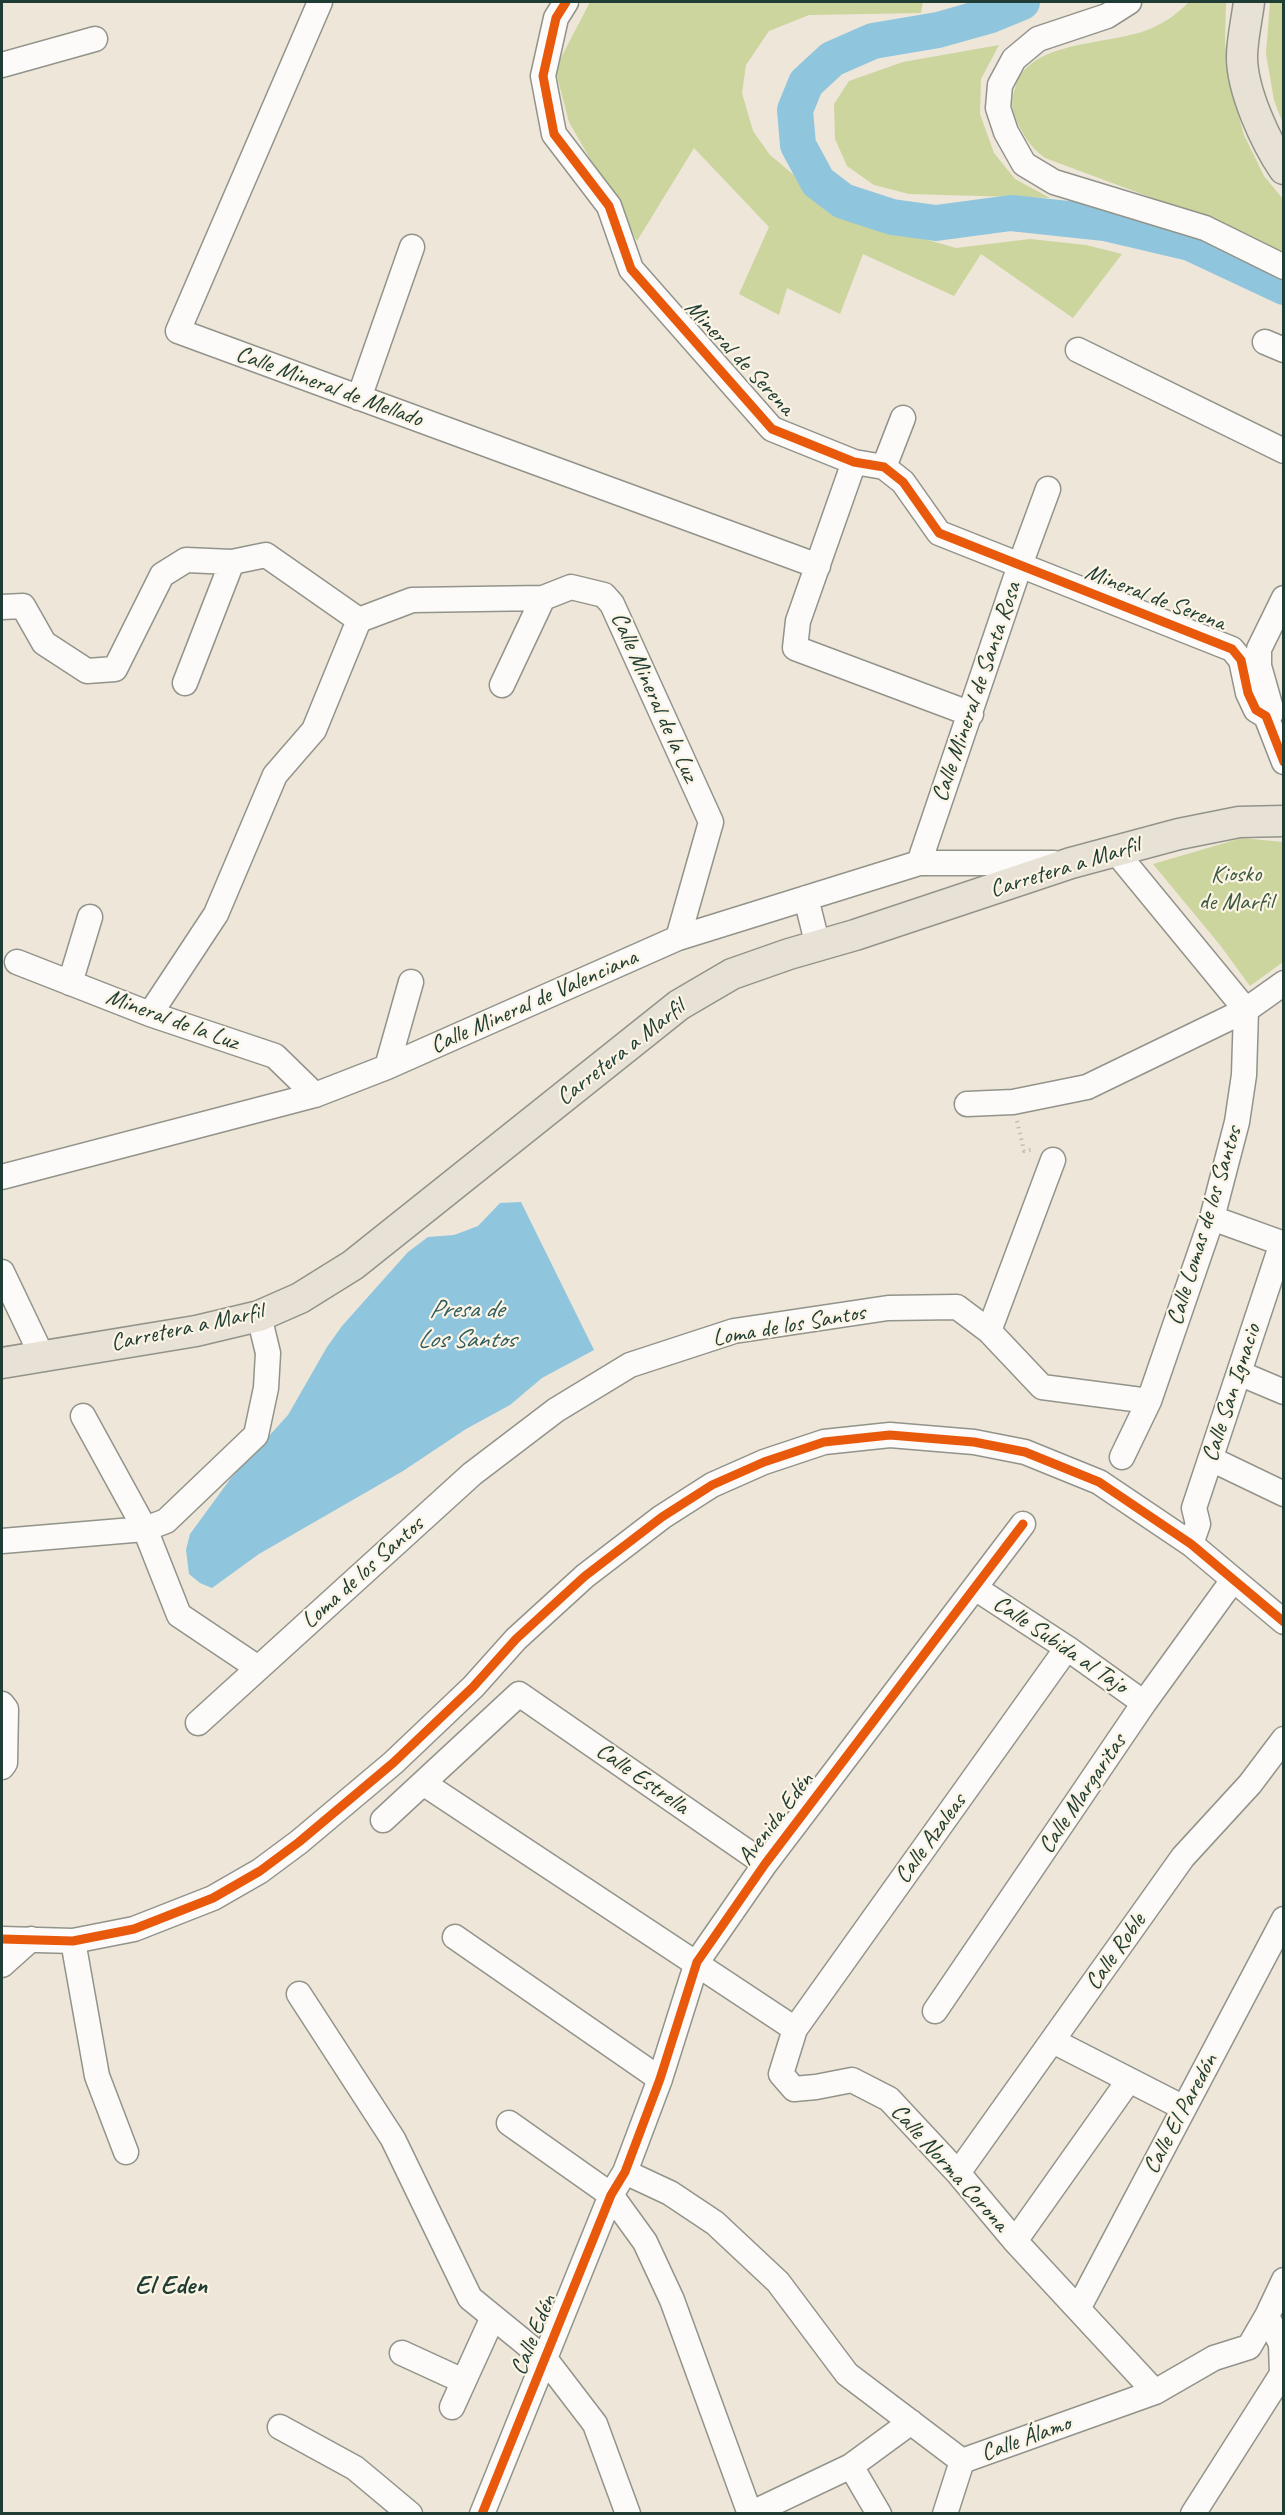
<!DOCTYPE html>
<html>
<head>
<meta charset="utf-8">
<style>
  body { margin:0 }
  #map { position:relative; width:1285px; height:2515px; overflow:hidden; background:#eee6d8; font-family:Caveat,sans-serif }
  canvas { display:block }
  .frame { position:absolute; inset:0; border:3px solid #1f3d34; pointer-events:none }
</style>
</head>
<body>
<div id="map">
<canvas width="1285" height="2515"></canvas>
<div class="frame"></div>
</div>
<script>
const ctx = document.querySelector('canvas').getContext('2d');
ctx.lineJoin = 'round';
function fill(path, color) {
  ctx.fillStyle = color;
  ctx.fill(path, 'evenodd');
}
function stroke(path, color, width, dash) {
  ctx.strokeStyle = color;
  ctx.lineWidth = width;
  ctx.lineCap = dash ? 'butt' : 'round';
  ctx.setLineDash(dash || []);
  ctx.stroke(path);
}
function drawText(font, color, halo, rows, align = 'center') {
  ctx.font = font + ' Caveat,sans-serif';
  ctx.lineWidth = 4.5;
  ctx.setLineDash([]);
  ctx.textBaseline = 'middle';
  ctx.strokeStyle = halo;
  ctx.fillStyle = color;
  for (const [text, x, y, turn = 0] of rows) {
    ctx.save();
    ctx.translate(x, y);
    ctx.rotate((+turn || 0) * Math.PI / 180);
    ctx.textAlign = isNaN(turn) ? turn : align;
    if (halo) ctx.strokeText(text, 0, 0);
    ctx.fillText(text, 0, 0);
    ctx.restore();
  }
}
fill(new Path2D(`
  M590,2H923L921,13L809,15L769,31L746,65L742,93L753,131L770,155L819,196L900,232L956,248L1030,239L1086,245L1122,254L1073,318L981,254L954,296L863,254L840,314L787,288L779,315L739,294L769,227L694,148L637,241L569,122L555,69Z
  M1189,2H1226L1225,43L1231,88L1244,135L1264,176L1283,199V253L1228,226L1045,158C1029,146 1022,134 1014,114C1011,104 1012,98 1015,88C1028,38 1114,46 1152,28C1166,22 1178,13 1189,2Z
  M1270,2H1283V124L1274,100L1266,54Z
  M999,45L981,79L980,114L994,153L1015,179L1050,198L909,194L874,185L847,166L835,139L834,104L849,81L903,62Z
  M1242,838L1283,842V962L1250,986L1220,945L1153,864Z`), '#cbd59d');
fill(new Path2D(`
  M521,1202L594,1350L542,1378L510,1405L466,1429L403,1471L259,1554L212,1588L200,1583L189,1574L186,1550L190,1534L231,1478L288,1415L327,1347L342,1326L408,1252L428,1237L454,1235L478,1226L500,1203Z`), '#8fc6de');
stroke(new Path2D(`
  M1022,2L988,16L938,30L873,41L832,59L806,83L795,110L798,145L818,182L843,201L892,217L936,223L1011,213L1105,223L1190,243L1284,287`), '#8fc6de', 36);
const minor = new Path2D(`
  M320,2L178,331L818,566
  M566,2L556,18L543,76L554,134L609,206L631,269L772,429L854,462L884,467L903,482L939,533L1232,649L1241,660L1248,693L1256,710L1266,716L1284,762
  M1129,2L1107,16L1038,39L1014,59L1000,85L998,108L1006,132L1024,164L1054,182L1205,228L1284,267
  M2,65L95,39
  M1265,342L1284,350
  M1078,350L1284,451
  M359,398L412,247
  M854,462L798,621L795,648L971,714
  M884,467L903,418
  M2,607L23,606L44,643L87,671L115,669L162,575L186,560L232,562L266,555L359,620L412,600L543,598L571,587L604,595L612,604L711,822L678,938
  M185,683L232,562
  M502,685L543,598
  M1272,712L1259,666V649L1284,598
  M1116,852L1246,1010L1244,1075L1237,1122L1212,1218L1149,1401L1122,1457
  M919,863L1020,565L1048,489
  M806,898L818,946
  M17,962L150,1014L275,1056L315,1095
  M70,983L90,917
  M150,1014L216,914L275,775L314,730L359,620
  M387,1067L411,982
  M967,1104L1013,1102L1087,1087L1246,1010L1284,983
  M2,1177L315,1095L387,1067L678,938L919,863H1054
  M1212,1218L1284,1244
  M2,1272L42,1356
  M989,1331L1053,1160
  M1239,1373L1284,1392
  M83,1416L145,1529L179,1615L258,1668
  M1211,1459L1284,1494
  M2,1541L145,1529L166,1521L256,1435L266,1388L268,1353L259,1316
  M1191,1544L1198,1524L1194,1508L1282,1243
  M975,1588L1067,1648L1144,1703
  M1067,1648L795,2029L781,2074L794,2089L816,2087L852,2080L889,2099L958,2173L1015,2241L1155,2392
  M2,1704L6,1709L5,1763L2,1767
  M198,1723L472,1474L556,1410L630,1365L734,1331L888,1308L957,1307L989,1331L1042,1387L1149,1401
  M423,1783L795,2029
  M383,1820L519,1694L765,1864
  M455,1937L660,2079
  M2,1939L73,1941L134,1929L213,1898L260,1871L299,1842L393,1763L473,1687L516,1639L585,1576L662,1517L712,1485L764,1462L824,1442L890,1435L974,1442L1025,1452L1099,1482L1191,1544L1284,1622
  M73,1941L97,2076L126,2152
  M2,1965L31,1939
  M299,1994L393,2139L470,2298L546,2360L595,2424L628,2514
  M935,2011L1144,1703L1233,1580
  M1053,2041L1184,2108
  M509,2123L611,2195L645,2242L672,2300L750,2514L851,2466L911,2422
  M625,2172L670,2193L715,2223L778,2282L847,2374L962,2461
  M958,2173L1183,1857L1250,1784L1284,1739
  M1015,2241L1129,2080
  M1078,2309L1284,1919
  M402,2353L463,2381
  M452,2407L493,2317
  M280,2427L355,2468L410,2514
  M962,2461L1155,2392L1214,2358L1249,2347L1267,2316L1284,2280
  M851,2466L879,2514
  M482,2514L611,2195L625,2172L660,2079L697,1962L765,1864L1023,1524
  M945,2514L962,2461
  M1193,2514L1282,2374L1281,2344L1267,2316`);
const major = new Path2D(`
  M1249,2C1247,19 1242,39 1242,57C1242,90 1265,141 1284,169
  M2,1363L196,1331L259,1316L300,1298L353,1265L679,1005L732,974L789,954L855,935L1071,863L1179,834L1239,822L1284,821`);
stroke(minor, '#92938a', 27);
stroke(major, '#92938a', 33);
stroke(new Path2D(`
  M1017,1121L1024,1151L1034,1149`), '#bec0bc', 4, [1.5, 4.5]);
stroke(minor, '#fcfbf9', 24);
stroke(major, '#e7e2d5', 30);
stroke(new Path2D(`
  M566,2L556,18L543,76L554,134L609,206L631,269L772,429L854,462L884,467L903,482L939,533L1232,649L1241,660L1248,693L1256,710L1266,716L1284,762
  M2,1939L73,1941L134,1929L213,1898L260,1871L299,1842L393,1763L473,1687L516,1639L585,1576L662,1517L712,1485L764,1462L824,1442L890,1435L974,1442L1025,1452L1099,1482L1191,1544L1284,1622
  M482,2514L611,2195L625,2172L660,2079L697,1962L765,1864L1023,1524`), '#e8590c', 9);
drawText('24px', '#1f3d34', '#fcf5e5', [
  ["Mineral de Serena",739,358,47],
  ["Calle Mineral de Mellado",329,387,20],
  ["Mineral de Serena",1155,598,21],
  ["Calle Mineral de Santa Rosa",977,692,-71],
  ["Calle Mineral de la Luz",654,697,66],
  ["Carretera a Marfil",1065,868,-17],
  ["Calle Mineral de Valenciana",534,1002,-24],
  ["Mineral de la Luz",172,1020,20],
  ["Carretera a Marfil",621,1053,-38],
  ["Calle Lomas de los Santos",1205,1226,-73],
  ["Loma de los Santos",789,1326,-10],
  ["Carretera a Marfil",187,1328,-12],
  ["Calle San Ignacio",1232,1393,-72],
  ["Loma de los Santos",363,1573,-42],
  ["Calle Subida al Tajo",1060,1645,34],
  ["Calle Estrella",642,1779,35],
  ["Calle Margaritas",1083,1794,-56],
  ["Avenida Edén",776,1819,-53],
  ["Calle Azaleas",931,1839,-54],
  ["Calle Roble",1116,1952,-55],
  ["Calle El Paredón",1181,2114,-62],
  ["Calle Norma Corona",949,2168,48],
  ["Calle Edén",534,2335,-68],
  ["Calle Álamo",1026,2439,-20]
]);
drawText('24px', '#3c593f', '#fcf5e5', [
  ["Kiosko",1236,875],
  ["de Marfil",1236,903]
]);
drawText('italic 26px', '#315c5f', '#fcf5e5', [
  ["Presa de",466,1310],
  ["Los Santos",466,1340]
]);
drawText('bold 27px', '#1f3d34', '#fcf5e5', [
  ["El Eden",171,2286]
]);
</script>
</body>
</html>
